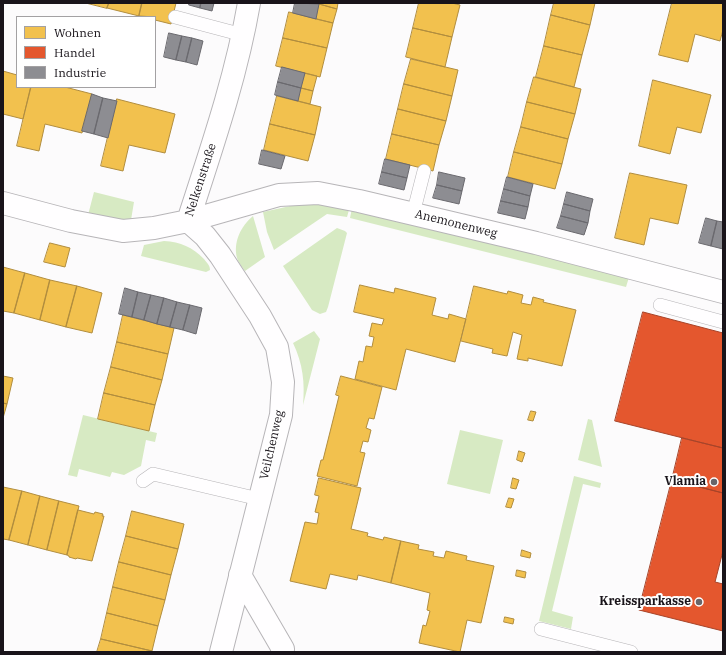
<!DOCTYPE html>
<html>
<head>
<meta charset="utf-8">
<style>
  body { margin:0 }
  #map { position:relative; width:726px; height:655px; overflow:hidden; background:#fcfbfc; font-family:"IBM Plex Serif",serif }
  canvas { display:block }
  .frame { position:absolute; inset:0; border:4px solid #19141a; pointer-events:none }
  .legend { position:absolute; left:16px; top:16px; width:140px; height:72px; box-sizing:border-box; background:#fff; border:1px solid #a3a1a3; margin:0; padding:5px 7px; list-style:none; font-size:12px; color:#19141a }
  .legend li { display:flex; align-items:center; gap:8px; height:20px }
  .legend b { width:20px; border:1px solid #a3a1a3 }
</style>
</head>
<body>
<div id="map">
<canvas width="726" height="655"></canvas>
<div class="frame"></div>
<ul class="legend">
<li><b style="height:11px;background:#f2c14e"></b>Wohnen</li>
<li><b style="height:11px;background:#e4572e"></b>Handel</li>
<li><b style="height:11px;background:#8d8d92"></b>Industrie</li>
</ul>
</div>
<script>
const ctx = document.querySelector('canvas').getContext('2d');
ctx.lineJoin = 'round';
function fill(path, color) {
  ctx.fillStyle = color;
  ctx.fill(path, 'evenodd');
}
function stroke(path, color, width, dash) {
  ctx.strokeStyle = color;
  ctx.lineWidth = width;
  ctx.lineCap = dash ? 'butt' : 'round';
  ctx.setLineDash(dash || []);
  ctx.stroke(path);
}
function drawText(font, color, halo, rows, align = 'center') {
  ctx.font = font + ' "IBM Plex Serif",serif';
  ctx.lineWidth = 4;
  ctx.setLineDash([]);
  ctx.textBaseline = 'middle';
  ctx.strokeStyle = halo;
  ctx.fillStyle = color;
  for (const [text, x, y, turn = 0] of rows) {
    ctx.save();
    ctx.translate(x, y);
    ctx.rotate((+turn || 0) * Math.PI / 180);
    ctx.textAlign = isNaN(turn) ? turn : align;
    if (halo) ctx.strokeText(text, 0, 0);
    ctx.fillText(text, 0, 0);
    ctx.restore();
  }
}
fill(new Path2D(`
  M94,192L134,202L131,220H113L88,215Z
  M304,203L317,204L349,210L347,217L327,214L274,250L267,232L263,212Z
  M352,208L630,274L626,287L350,218Z
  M253,216L265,257L245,271C242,267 238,262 237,258C233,242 241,226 253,216Z
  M337,228L345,231L347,233L328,307L326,312L320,314L312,310L283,266Z
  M164,241C181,242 192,247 204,259C207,263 210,265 210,270L206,272L141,256L144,245Z
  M314,331L320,339L303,405C305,383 303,364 293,343Z
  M83,415L157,433L155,442L146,440L141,466L124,475L112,472L110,477L79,469L77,477L68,475Z
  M588,419L592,420L602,467L578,460Z
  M460,430L503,440L490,494L447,484Z
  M574,476L601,483L600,488L583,484L552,611L573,617L571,629L539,621Z`), '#d7eac3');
const homes = new Path2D(`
  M86,3H109L107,8Z
  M109,3H142L139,16L107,8Z
  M142,3H176L171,24L155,20V17L139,16Z
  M319,3H338L337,9L319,4Z
  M419,3H452L460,5L452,37L413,28Z
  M554,3H595L590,25L551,15Z
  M672,3H723V30L720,41L695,34L688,62L659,55Z
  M319,4L337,9L333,23L316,19Z
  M289,12L333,23L327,48L283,38Z
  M551,15L590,25L582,55L544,46Z
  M413,28L452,37L445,67L406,57Z
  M283,38L327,48L320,77L276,66Z
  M544,46L582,55L574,87L536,77Z
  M411,59L458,70L452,96L404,84Z
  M3,71L17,75V87H31L23,119L3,114Z
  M305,73L317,76L313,91L301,88Z
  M534,77L581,89L575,114L527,102Z
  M653,80L711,95L701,133L677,127L670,154L639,146Z
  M404,84L452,96L446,121L398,109Z
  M31,87H65L92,94L82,133L45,124L39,151L17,146Z
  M301,88L313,91L310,104L298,101Z
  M277,96L321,107L315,135L270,124Z
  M117,99L175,114L165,153L129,145L123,171L101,166Z
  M527,102L575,114L568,139L521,127Z
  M398,109L446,121L439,145L392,134Z
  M270,124L315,135L308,161L264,150Z
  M521,127L568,139L562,164L514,152Z
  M392,134L439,145L433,171L386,159Z
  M514,152L562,164L555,189L508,177Z
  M630,173L687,185L678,224L650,218L644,245L615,238Z
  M50,243L70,248L65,267L44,262Z
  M3,267L25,273L14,313L3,311Z
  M25,273L50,280L40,320L14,313Z
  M50,280L77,286L66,327L40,320Z
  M360,285L394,293L395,288L436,298L432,315L448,319L449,314L466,319L455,362L406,349L396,390L355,379L359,361L363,362L366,346L372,347L374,337L369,336L372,323L382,325L384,319L354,312Z
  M77,286L102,293L92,333L66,327Z
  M474,286L507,294L508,291L523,295L521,303L531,305L533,297L544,300L543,302L576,310L562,366L528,358V361L517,359L522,335L513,332L507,356L492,353L493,349L461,341Z
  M123,315L174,328L168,354L117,342Z
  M117,342L168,354L162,380L111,367Z
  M111,367L162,380L155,405L104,393Z
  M3,376L13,378L7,404L3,403Z
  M341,376L382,387L374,419L369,418L366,428L371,430L368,442L363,441L360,452L365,453L357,486L317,476L321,460H323L339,396L336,395Z
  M104,393L155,405L149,431L98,419Z
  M3,403L7,404L3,418Z
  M531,411L536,412L533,421L528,420Z
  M519,451L525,453L522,462L517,460Z
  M319,478L361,488L351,529L368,533L367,536L383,540L384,537L401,541L391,583L358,575L357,580L330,574L326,589L290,581L305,522L317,524L319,513L315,512L319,496L315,495Z
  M513,478L519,480L516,489L511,488Z
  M3,487L22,491L9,540L3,539Z
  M22,491L40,496L28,545L9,540Z
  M40,496L59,501L47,550L28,545Z
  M509,498L514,499L511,508L506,507Z
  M59,501L79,506L67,555L47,550Z
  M78,510L94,514L95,512L103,514L102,516H104L92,561L77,558L76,559L69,557V556L67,555Z
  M132,511L184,524L178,549L126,536Z
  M126,536L178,549L171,575L119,562Z
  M401,541L419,545L418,549L434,552L433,556L444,558L446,551L467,556L466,560L494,566L481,623L467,620L460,652L419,643L423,625L426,626L430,611L427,610L430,593L391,583Z
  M522,550L531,553L530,558L521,556Z
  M119,562L171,575L165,600L113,587Z
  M517,570L526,572L525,578L516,576Z
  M113,587L165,600L158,626L107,613Z
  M107,613L158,626L152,651L101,639Z
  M505,617L514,619L513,624L504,622Z
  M101,639L152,651V652H97Z`);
fill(homes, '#f2c14e');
stroke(homes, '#b18d3e', 1);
const shops = new Path2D(`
  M643,312L723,333V448L615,421Z
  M682,438L723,448V493L672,480Z
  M672,480L723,493V551L715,582L723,584V631L639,610Z`);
fill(shops, '#e4572e');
stroke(shops, '#a74328', 1);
const industry = new Path2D(`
  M189,3H201L200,8L189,5Z
  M201,3H214L212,11L200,8Z
  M295,3L319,4L316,19L293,13Z
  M169,33L182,36L176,60L164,57Z
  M182,36L192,38L186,62L176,60Z
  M192,38L203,41L197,65L186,62Z
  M282,67L305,73L301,88L278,82Z
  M278,82L301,88L298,101L275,95Z
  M92,94L103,98L94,134L82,131Z
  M103,98L117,101L108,138L94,134Z
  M262,150L285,156L281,169L259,164Z
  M385,159L410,165L407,178L382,172Z
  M382,172L407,178L404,190L379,184Z
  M439,172L465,178L462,191L437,185Z
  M507,177L533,184L530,196L504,189Z
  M437,185L462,191L459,204L433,198Z
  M504,189L530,196L528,207L501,201Z
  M567,192L593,199L590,211L564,204Z
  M501,201L528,207L525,219L498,213Z
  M564,204L590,211L588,223L561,216Z
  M561,216L588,223L584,235L557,228Z
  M706,218L717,221L711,246L699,243Z
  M717,221L723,222V249L711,246Z
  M125,288L138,292L132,317L119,314Z
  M138,292L151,295L144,320L132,317Z
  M151,295L164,298L157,324L144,320Z
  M164,298L177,302L170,327L157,324Z
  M177,302L190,305L183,330L170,327Z
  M190,305L202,308L196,334L183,330Z`);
fill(industry, '#8d8d92');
stroke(industry, '#6a696e', 1);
const service = new Path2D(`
  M175,17L243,35
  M413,214L424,171
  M660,305L723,322
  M143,481L153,474L259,499
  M541,629L631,652`);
const minor = new Path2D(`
  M3,203L71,221L123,231L154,228L188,221L279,195L318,193L359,201L536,243L723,292
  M188,221L205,236L220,255L260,316L277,347L283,382L281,415L221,652
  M188,221C211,150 236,78 249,3
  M240,575L283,649L282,652`);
stroke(service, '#b7b5b8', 14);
stroke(minor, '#b7b5b8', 24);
stroke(service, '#fffeff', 13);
stroke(minor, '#fffeff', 22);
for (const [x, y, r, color] of [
  [714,482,4,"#686569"],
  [699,602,4,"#686569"]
]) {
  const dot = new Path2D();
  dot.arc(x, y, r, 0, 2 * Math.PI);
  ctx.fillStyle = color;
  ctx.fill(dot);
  stroke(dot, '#fff', 1.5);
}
drawText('12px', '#19141a', '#fff', [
  ["Nelkenstraße",201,180,-72],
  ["Anemonenweg",456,224,14],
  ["Veilchenweg",272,445,-77]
]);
drawText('bold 12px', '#19141a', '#fff', [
  ["Vlamia",706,482],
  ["Kreissparkasse",691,602]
], 'right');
</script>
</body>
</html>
